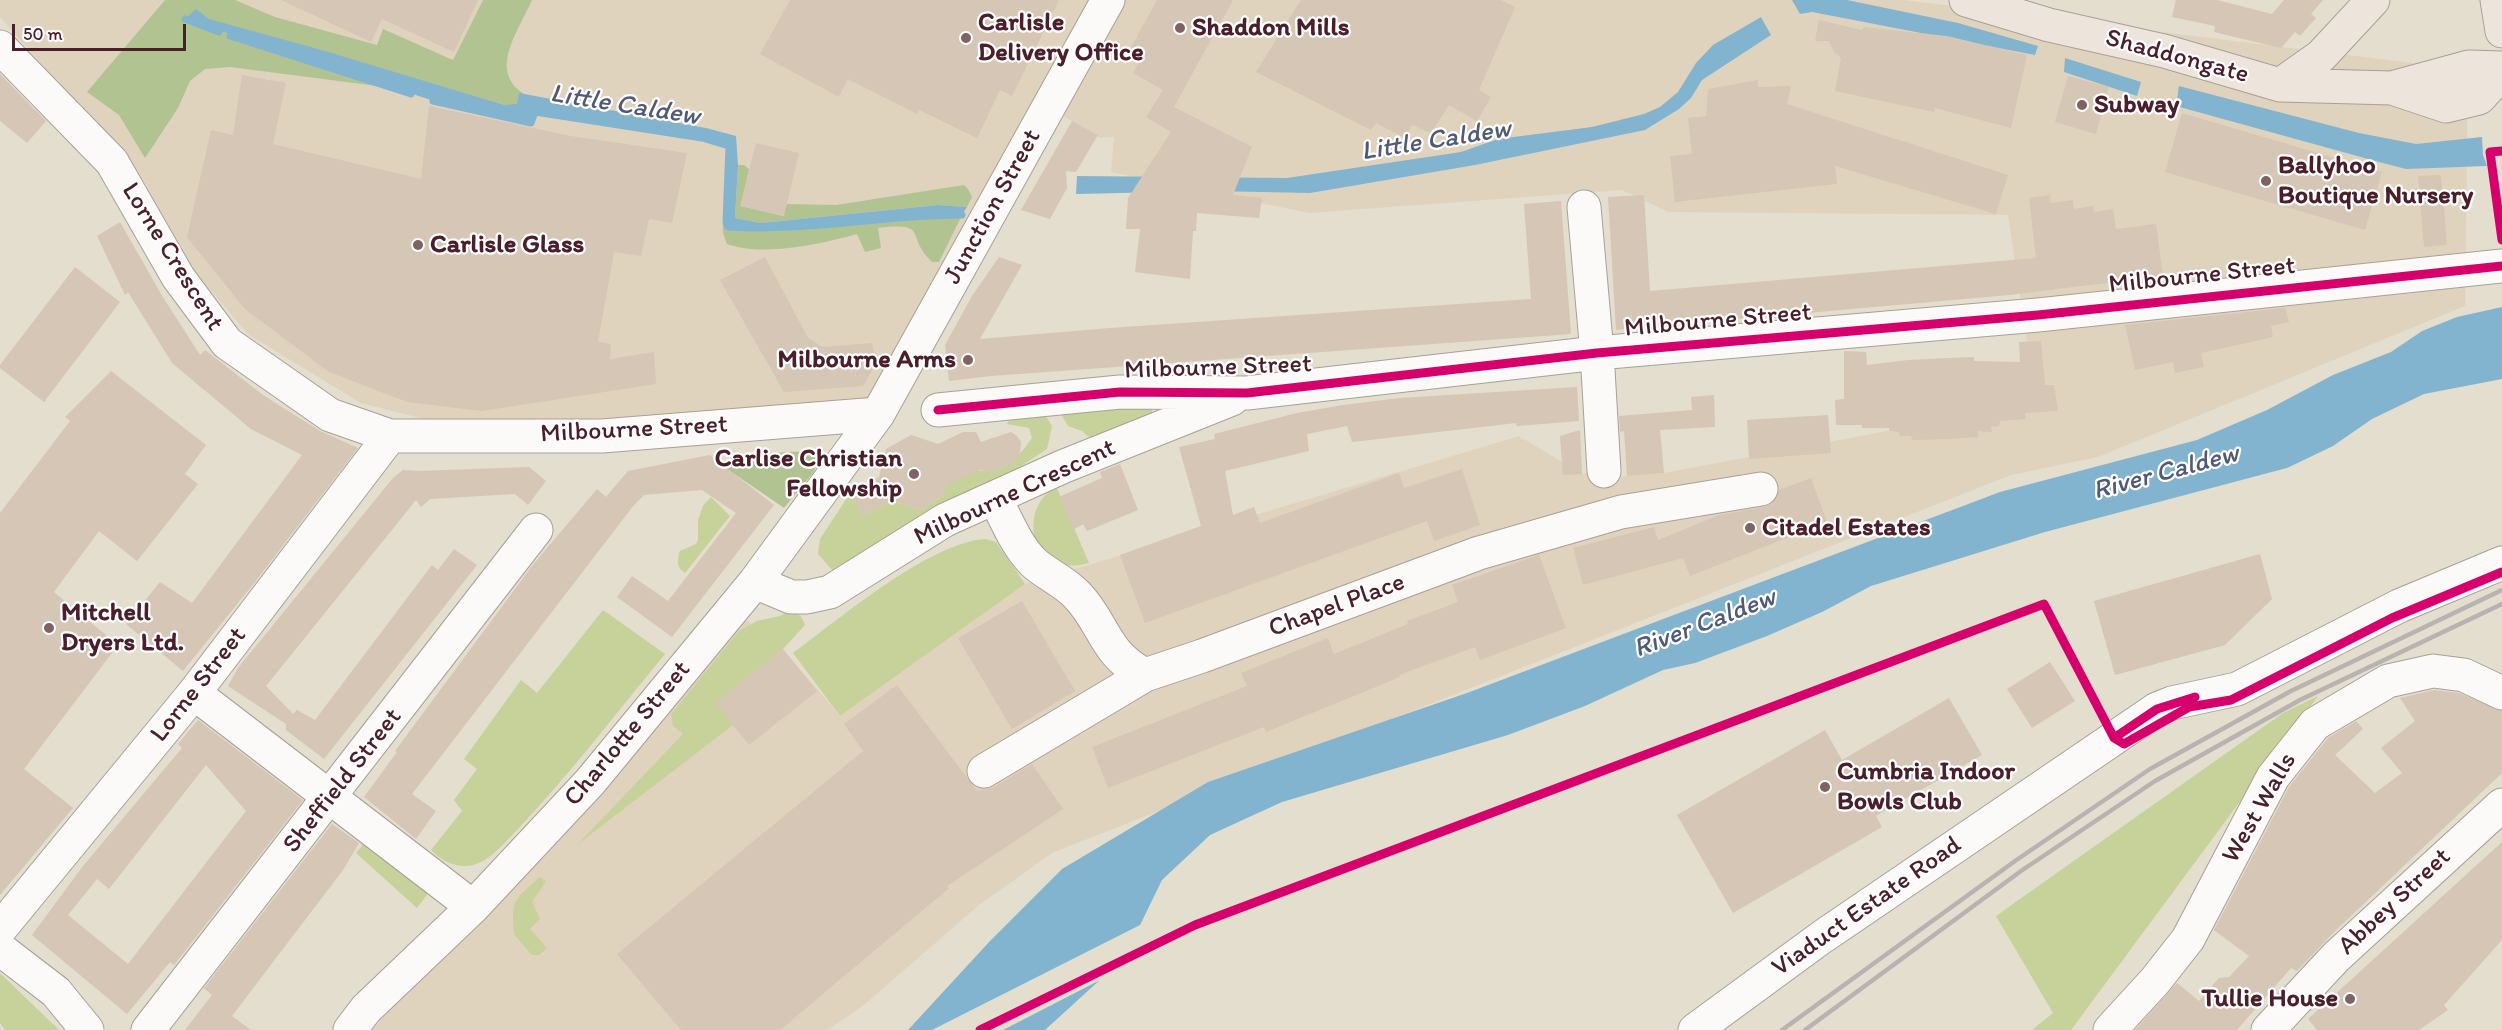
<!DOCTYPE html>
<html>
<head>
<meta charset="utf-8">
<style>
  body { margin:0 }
  #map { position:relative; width:2502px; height:1030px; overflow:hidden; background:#e3decd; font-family:Itim,sans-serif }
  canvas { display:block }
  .scale { position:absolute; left:12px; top:24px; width:174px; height:27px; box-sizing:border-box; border:3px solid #4a1f2b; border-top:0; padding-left:8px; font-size:18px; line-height:21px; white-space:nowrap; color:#4a1f2b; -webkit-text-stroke:4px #fff; paint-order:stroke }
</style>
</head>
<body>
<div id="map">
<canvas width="2502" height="1030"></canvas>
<div class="scale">50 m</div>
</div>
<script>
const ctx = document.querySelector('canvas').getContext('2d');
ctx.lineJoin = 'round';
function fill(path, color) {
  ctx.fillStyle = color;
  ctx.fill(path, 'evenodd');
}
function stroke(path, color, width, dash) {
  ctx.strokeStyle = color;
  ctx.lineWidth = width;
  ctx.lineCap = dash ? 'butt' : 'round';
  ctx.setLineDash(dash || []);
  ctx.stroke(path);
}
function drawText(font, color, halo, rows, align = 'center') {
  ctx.font = font + ' Itim,sans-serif';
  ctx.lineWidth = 4.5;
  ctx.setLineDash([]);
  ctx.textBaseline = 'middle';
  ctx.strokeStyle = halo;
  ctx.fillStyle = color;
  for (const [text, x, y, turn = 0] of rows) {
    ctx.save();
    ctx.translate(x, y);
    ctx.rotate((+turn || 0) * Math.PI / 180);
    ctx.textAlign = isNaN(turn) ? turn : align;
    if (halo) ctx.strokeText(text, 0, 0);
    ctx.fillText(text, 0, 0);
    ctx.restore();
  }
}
fill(new Path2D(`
  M0,0H1904L2468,70L2465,306L2098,457L2011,475L1052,853L979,905L864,1005L828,1030H372L742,616L789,656L840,716L1025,584L1519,436L1582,474L1587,473L1589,479L1664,473L2036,403L2008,215L1668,212L1622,190L1309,213L1111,172L1114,137L1100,138L1048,107L874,402L508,424L432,421L361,403L249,335L177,251L146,184L0,17Z`), '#e0d3bd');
fill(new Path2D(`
  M1152,406V417L1098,445L1082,431L1068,426L1060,412Z
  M1036,412L1047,418L1052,426L1047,449L1001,479L834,572L818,554L820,539L851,492L863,516L892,500L920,510L942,496L950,471C995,469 1003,479 1032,438L1029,428L1007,424L1012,415Z
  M1056,486L1089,563C1060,570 1058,562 1036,546C1030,521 1034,501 1056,486Z
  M711,497L730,516L685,573C676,567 677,561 680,551L696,544L698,540V520L703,506Z
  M985,539L996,542L1025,584L840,716L793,653C839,619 929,543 985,539Z
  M603,610L665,654C617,712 570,774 518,829C506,841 492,859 476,864C460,870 442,862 431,850L462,811L454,800L477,769L464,759L521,680L537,693Z
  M790,610L801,616L805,625L783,649L716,703L733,725L578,844L683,734L673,726L671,714L739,631L757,621L780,616Z
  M2318,696L2071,1030H2032L2053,1013L1996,916L2283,713Z
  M370,836L432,888L417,908L356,853Z
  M540,877L546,881L532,902L540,919L530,929L547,948L539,955H532L514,934C511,899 514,900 540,877Z
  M0,974L3,976L59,1030H5L0,1023Z`), '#c6d299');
fill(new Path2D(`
  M165,0H235L275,17L377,45L383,29L453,60L483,0H532C517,34 485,75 530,97L514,107L486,106L377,86L230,67L205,69L190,81L178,108L145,158L119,115L87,92Z
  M738,165H744L749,169L741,206L783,216L787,204L836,205L964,185L968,189L972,197L967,207L938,205L761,223L735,218Z
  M726,209V222L778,229L924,215H962L939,262H932C904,236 931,222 878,228L881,248L865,252L857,234C822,244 762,257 727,244C721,231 722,223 726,209Z
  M784,452C797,452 810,450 819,459L813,473L784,508L717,462Z`), '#b2c392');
fill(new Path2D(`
  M1792,0H1847L1958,23L2038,46L2035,55L1812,12L1800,14Z
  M196,9L209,19L325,51L504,105L517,104L519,93L706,128L736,136L738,165L735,218L761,223L938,205L967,207L962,215C884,215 806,232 728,227L726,222L729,146L702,138L535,112L531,123L437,102L185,19Z
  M1761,17L1771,35L1702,80L1691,98L1679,109L1645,130L1475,165L1310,193L1212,191L1076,194L1077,176L1287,178L1461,152L1498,139L1592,127L1644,114L1660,107L1678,92L1696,63L1713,45Z
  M2065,58L2141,82L2137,96L2064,72Z
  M2179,86L2359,133L2416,144L2482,137L2483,155L2487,166L2406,169L2379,162L2176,106Z
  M2502,307V379L2424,394L2372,419L2333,446L2287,468L2045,532L1871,586L1822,612L1767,636L1695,663L1663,670L1585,706L1508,735L1282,802L1210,835L1162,880L1124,958L1045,1030H908L990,941L1062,869L1208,782L1467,693L2000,492L2197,440L2267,410L2333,375L2391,352L2422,331L2457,317Z`), '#82b4cf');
fill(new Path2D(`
  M1144,923L1126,960L1106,977L1003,1030H932Z`), '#e3decd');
stroke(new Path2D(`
  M185,19L219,32
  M230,36L411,94
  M433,101L531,123L535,112L702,138L729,146L726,222L728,227C806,232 884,215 962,215`), '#82b4cf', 7);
fill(new Path2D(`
  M281,0H478L454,52L382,19L371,42Z
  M790,0H1059L1012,96L1000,90L977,138L919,110L917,114L848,79L839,97L760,54Z
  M1157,0H1233L1174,107L1252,147L1233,195L1262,198L1259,218L1197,213L1196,231H1193L1190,279L1135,272L1140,229H1126L1128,198L1171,132L1146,117L1163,90L1133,73L1139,62L1127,55Z
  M1301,0H1501L1515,7L1479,90L1491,97L1477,121L1449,105L1431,133L1412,125L1405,138L1376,123L1371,130L1256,72Z
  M2176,0H2217L2272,14L2284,0H2323L2311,14L2316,18L2300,36L2295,32L2281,48L2214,32L2215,26L2172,17Z
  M1819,20L1862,30L1864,27L1947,36L2027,55L2011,128L1935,108L1934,112L1835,91L1841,58L1834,52L1829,41H1815Z
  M0,74L46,121L27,143L0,121Z
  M242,75L286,83L273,144L421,179L429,106L571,136L687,153L672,223L649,219L641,256L614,252L598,342L611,344L610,359L654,352L656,384L482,411L407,402L329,372L245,309L187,237L211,130L233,135Z
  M2068,76L2109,87L2096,134L2055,122Z
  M1758,80V87L1791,86L1787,104L2008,175L1996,214L1835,166L1837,184L1675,202L1670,156L1692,154L1688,118L1706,116L1708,89Z
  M2182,113L2382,172L2365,230L2165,172Z
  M1072,121L1098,135L1076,172L1066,171L1067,188L1050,219L1021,210Z
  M756,143L799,153L784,216L740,206Z
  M2441,175L2447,245L2424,247L2418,176Z
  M1644,195L1650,291L2036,258L2029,198L2050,195L2051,203L2073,200L2074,209L2093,206L2094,212L2113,209L2116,229L2156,224L2163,276L2009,295L1616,330L1608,197Z
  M1561,201L1571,334L991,376L949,381L945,345L972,296L999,257L1022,265L980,339L1110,328L1531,299L1524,204Z
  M120,222L161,294L200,355L205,350L263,395L320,431L358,448L251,587L183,671L126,624L160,582L192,603L302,455L251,429L172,363L128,292L125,295L97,236Z
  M765,257L808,338L823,347L872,343L876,363L863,386L784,392L720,280Z
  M75,267L120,302L44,402L0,368V365Z
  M2285,308L2289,322L2271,326L2273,337L2201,353L2204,367L2175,373L2173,362L2135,370L2125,325Z
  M2041,341L2045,385H2054L2058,411L2025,413L2026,419L2000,421L1999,426L1991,427L1992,432L1978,431V437L1950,439L1912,440L1911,436H1900L1899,432L1889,431V428H1862V425H1836L1835,400L1844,399V351L1866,352L1867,365L1908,360L1974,357V361L2020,362L2019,342Z
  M111,371L206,445L185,474L198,484L137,561L99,531L54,592L118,645L24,769L73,808L0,895V513L70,421L65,417Z
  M1577,387L1579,421L1517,426L1516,423L1352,442L1347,426L1307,434L1309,451L1225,471L1233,515L1254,507L1260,523L1399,473L1404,488L1462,469L1480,525L1434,541L1427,521L1145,623L1120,555L1201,526L1179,447L1215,439L1214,434L1297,413L1343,405L1400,398Z
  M1714,395L1715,427L1660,430L1664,473L1627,476L1624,431L1620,432L1619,416L1692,410L1691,397Z
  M1828,415L1831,453L1749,459L1747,420Z
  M1580,430L1582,474L1563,475L1560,436Z
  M963,432H976L981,442L1011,432L1017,436L1021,442L1020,455L1016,460L993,472L980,470L945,486L942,496L920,510L892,500L863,516L851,492L879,477L886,449L911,435L938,444Z
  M710,455L774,505L672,637L617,597L632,576L668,601L736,513L702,490L644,495L634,505L412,794L436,811L416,839L364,797L397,752L395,751L532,566L597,489L606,497L628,471Z
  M1120,464L1138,510L1087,531L1083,524L1073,530L1059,497L1102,478L1100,472Z
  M529,467L546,481L528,505L515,494L430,499L421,507L416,500L266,686L293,714L297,710L315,720L432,565L438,570L454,549L477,565L324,759L286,730V724L228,686L238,668L393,478L403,470L420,471Z
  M1811,478L1827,522L1690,576L1683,558L1583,585L1573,548L1654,527L1658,540L1719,515L1765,507L1773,503L1779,490Z
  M2260,554L2272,599L2225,645L2115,675L2094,601Z
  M1539,555L1566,628L1480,660L1475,647L1399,675L1400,677L1266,732L1264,727L1108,788L1092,747L1247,686L1241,673L1328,638L1334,654L1408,624L1407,621L1458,602L1452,585Z
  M1022,601L1075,691L1012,729L958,638Z
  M783,649L817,691L749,745L715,703Z
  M2050,662L2075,701L2032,728L2007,689Z
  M897,685L977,791L994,787L1032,764L1063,809L947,886L949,888L780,1030H681L617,954L863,751L844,724Z
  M2434,690L2459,693L2502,711V773L2334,932L2297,971L2291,968L2237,1030H2135L2177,983L2199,1001L2219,978L2229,977L2249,956L2214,930L2289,787L2328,738L2356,721L2363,729L2335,755L2375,793L2402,773L2381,748L2415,721L2400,698Z
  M1949,698L1982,755L1876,816L1882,827L1733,913L1677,815L1825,730L1842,760Z
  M198,720L303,800L174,965L170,962L127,1014L32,935L83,866L182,748L178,744ZM206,765L246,811L128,964L68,915L97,879L109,889Z
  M332,824L359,843L343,870L232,1016L251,1030H185L212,995L204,988Z
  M2502,842V940L2444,1005L2448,1010L2419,1030H2317L2308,1019Z`), '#d5c6b5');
const minor = new Path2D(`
  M0,47L112,162L178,277L227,343L330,415L390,436H602L878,414
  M1584,207L1597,353L1604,471
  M938,410L1120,392L1247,393L1597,353L2038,315L2502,266
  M995,498C1006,519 1016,545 1033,562C1044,573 1064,581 1077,595C1105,624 1103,653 1145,675L1202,656L1479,553L1621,512L1761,489
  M755,582L791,597H807L830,592L945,520L1062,467L1232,399
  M194,693L473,907
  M984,771L1145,675
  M0,929L194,693L390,436
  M0,949L56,992L87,1030
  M148,1030L536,530
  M350,1030L366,1009L473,907L590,782L755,582L878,414L1108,0
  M1695,1030L1822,937L2157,709L2172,703L2237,689L2399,606L2502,563
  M2110,1030L2155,981L2188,939L2273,777L2315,724L2388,681L2433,671L2464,675L2502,693
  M2268,1030L2336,957L2502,805`);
const major = new Path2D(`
  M1966,0L2049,25L2164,51L2280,85L2392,88L2446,106L2479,98L2502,73
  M2497,0L2502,31
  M2280,85L2321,56L2373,0
  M2392,88L2469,67L2502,68`);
stroke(minor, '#a8a098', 35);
stroke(major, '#a8a098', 35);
stroke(minor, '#fbfaf8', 33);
stroke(major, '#ede5dc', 33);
stroke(new Path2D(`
  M1782,1030L2015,861L2150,769L2291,691L2502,590
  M1805,1030L2021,871L2155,781L2300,700L2502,604`), '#b8b3b2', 4.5);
stroke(new Path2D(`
  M2502,151L2490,152L2502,240
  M938,410L1120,392L1247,393L1597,353L2038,315L2502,266
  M2114,738L2157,709L2195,697
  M980,1030L1195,925L2044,604L2114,738L2124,744L2189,707L2231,700L2392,618L2502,572`), '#d6006c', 9);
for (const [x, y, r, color] of [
  [1180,28,6,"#806264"],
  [966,38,6,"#806264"],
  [2082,105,6,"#806264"],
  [2266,181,6,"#806264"],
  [418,245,6,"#806264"],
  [968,360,6,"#806264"],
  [914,474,6,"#806264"],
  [1750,528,6,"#806264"],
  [49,628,6,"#806264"],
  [1825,787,6,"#806264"],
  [2350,999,6,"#806264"]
]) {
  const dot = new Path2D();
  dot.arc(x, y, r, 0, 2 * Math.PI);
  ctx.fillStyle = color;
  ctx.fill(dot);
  stroke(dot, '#fff', 2);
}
drawText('bold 26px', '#4a1f2b', '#fff', [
  ["Carlisle",978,23],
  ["Delivery Office",978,53],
  ["Shaddon Mills",1192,28],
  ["Subway",2094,105],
  ["Ballyhoo",2278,166],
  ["Boutique Nursery",2278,196],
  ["Carlisle Glass",430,245],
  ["Milbourne Arms",956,360,"right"],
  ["Carlise Christian",902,459,"right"],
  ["Fellowship",902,489,"right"],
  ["Citadel Estates",1762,528],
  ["Mitchell",61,613],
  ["Dryers Ltd.",61,643],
  ["Cumbria Indoor",1837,772],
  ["Bowls Club",1837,802],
  ["Tullie House",2338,999,"right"]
], 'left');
drawText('26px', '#4a1f2b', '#fff', [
  ["Shaddongate",2177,57,15],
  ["Junction Street",993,207,-61],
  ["Lorne Crescent",172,257,58],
  ["Milbourne Street",2202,276,-6],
  ["Milbourne Street",1718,321,-5],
  ["Milbourne Street",1218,368,-2],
  ["Milbourne Street",634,430,-3],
  ["Milbourne Crescent",1015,493,-25],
  ["Chapel Place",1337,606,-20],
  ["Lorne Street",199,685,-52],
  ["Charlotte Street",628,734,-50],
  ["Sheffield Street",343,781,-52],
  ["West Walls",2260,808,-60],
  ["Abbey Street",2395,902,-43],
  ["Viaduct Estate Road",1867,907,-35]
]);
drawText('italic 27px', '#505a75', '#fff', [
  ["Little Caldew",625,106,9],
  ["Little Caldew",1436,141,-9],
  ["River Caldew",2166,473,-15],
  ["River Caldew",1705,624,-21]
]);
</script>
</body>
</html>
